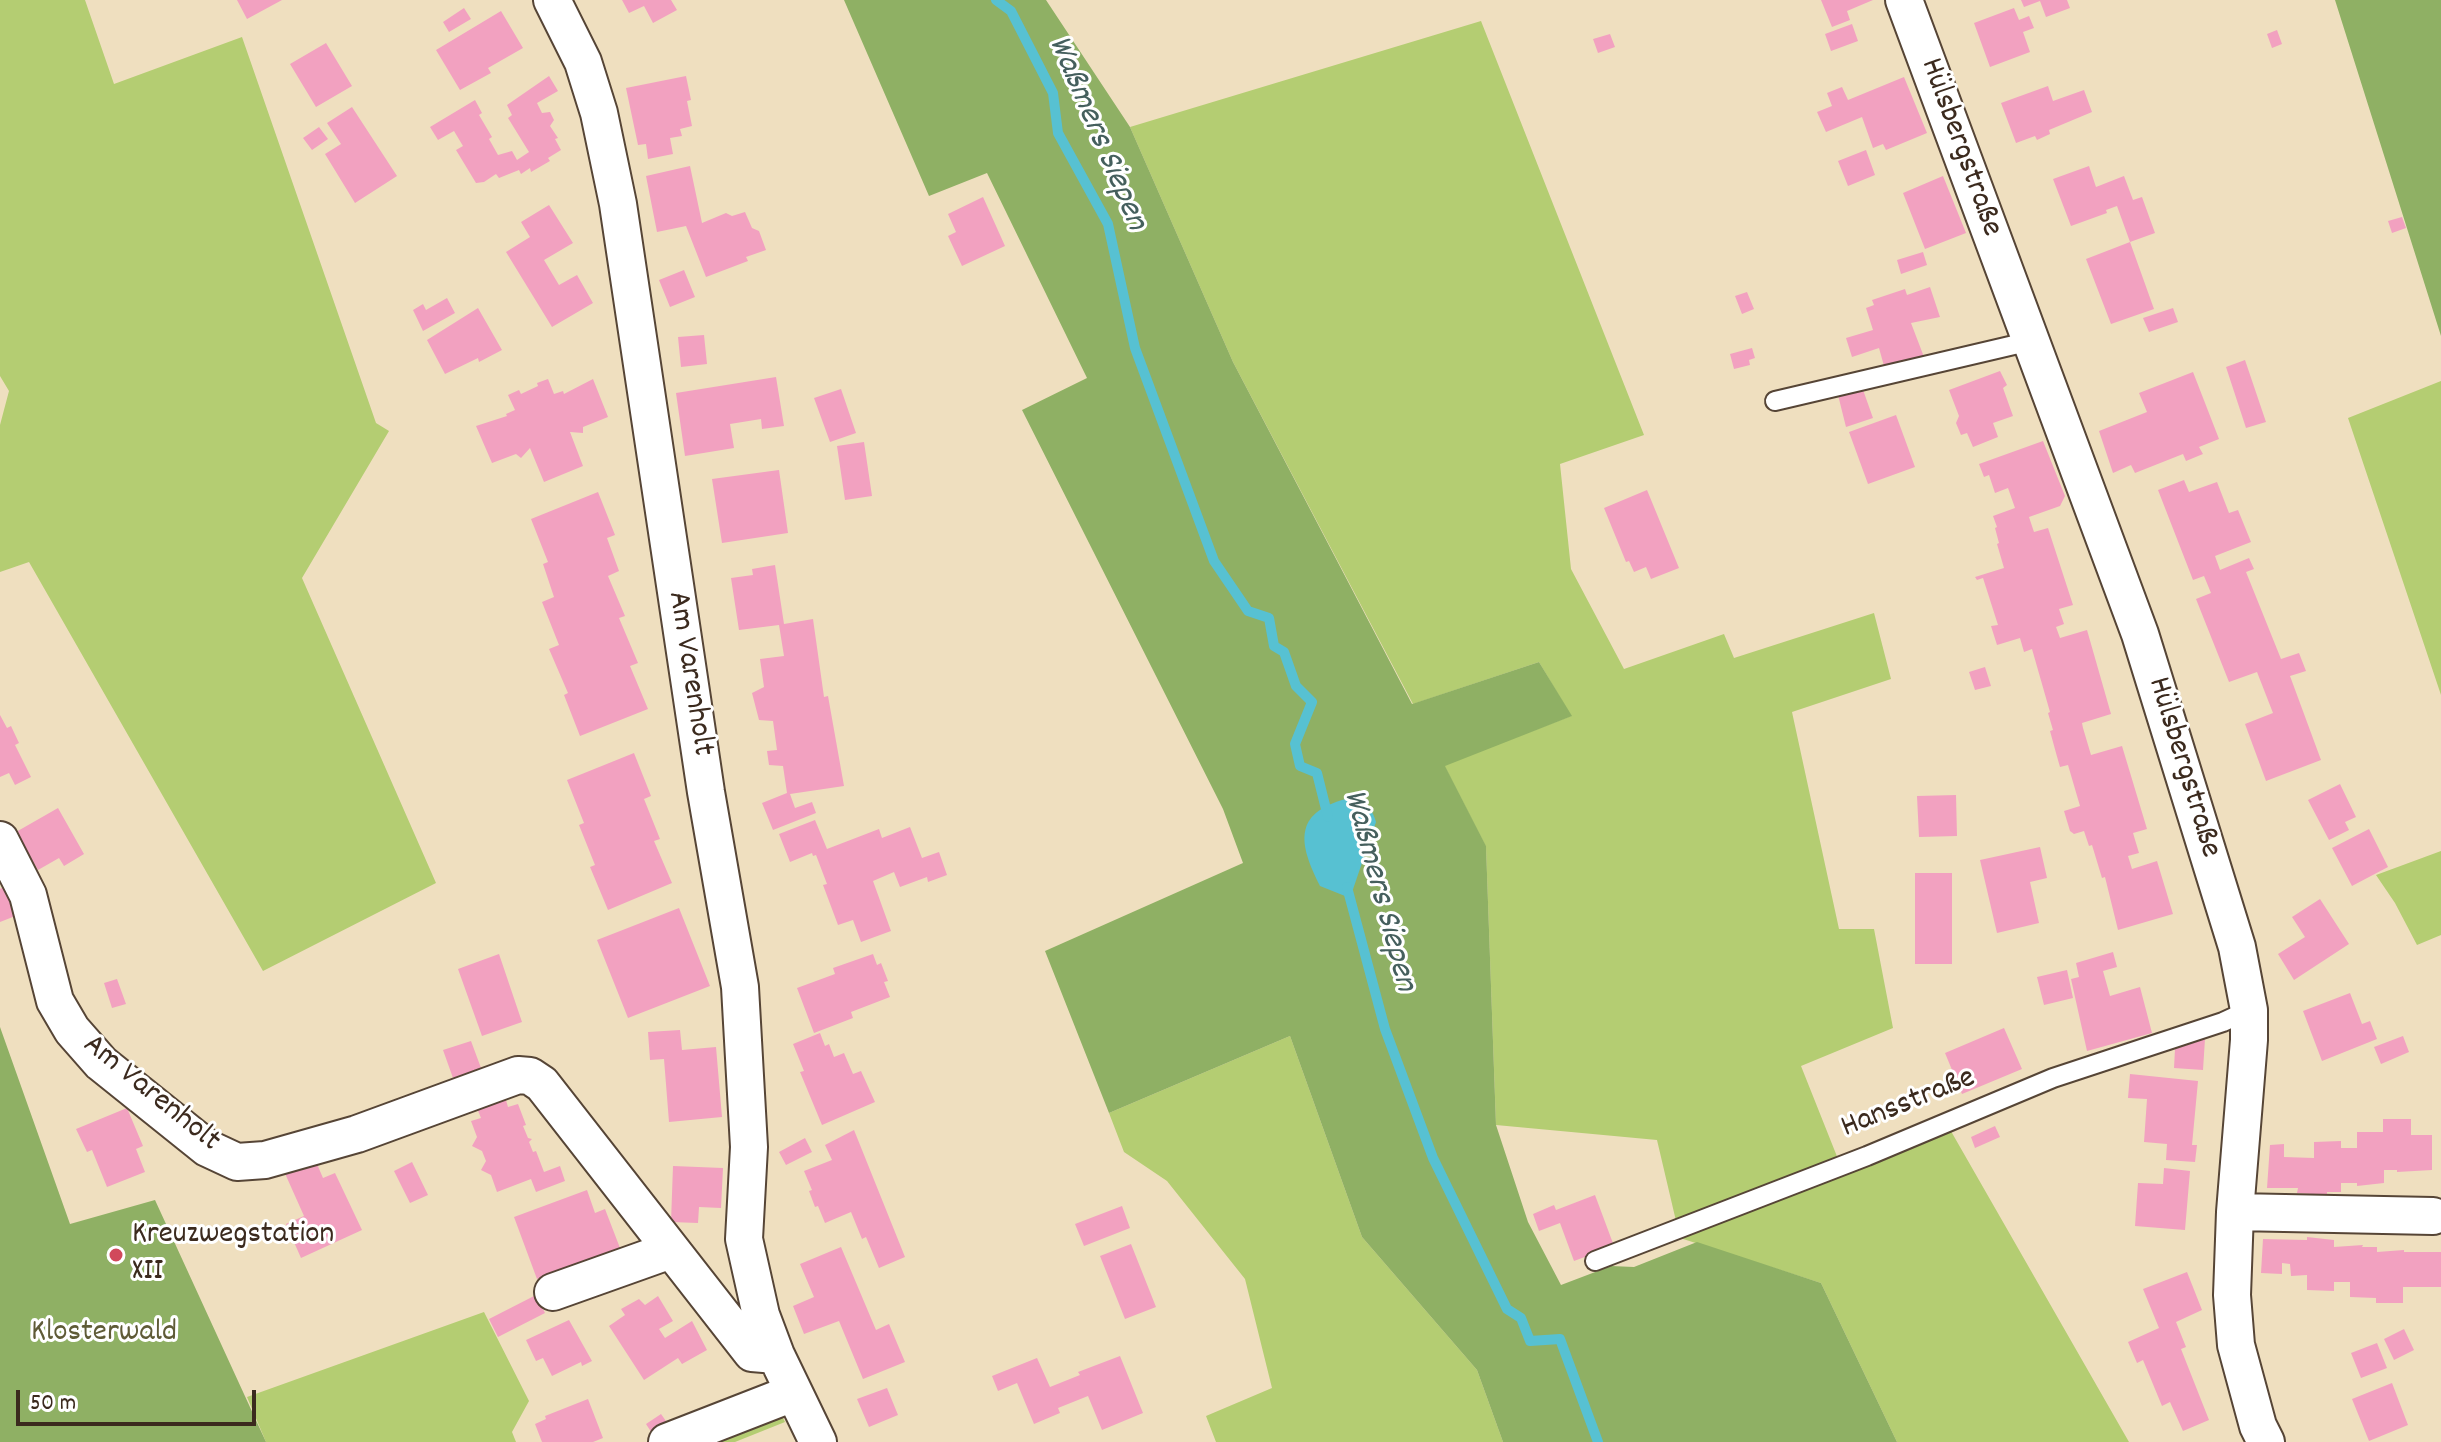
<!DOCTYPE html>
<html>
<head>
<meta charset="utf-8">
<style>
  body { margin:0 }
  #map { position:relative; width:2441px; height:1442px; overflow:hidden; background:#efdfbf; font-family:Dekko,sans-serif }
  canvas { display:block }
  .scale { position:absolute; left:16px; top:1390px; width:240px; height:36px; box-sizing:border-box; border:4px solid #3b2a1e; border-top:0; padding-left:10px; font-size:24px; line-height:28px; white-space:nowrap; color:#3b2a1e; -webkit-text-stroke:6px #fff; paint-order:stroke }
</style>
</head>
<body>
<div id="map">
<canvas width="2441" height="1442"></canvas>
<div class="scale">50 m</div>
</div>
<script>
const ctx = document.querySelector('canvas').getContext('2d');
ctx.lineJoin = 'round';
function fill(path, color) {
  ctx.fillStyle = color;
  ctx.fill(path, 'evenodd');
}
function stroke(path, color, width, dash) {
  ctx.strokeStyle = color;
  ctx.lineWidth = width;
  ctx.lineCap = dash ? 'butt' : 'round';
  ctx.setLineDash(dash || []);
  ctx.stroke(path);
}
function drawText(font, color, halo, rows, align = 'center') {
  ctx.font = font + ' Dekko,sans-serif';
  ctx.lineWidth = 6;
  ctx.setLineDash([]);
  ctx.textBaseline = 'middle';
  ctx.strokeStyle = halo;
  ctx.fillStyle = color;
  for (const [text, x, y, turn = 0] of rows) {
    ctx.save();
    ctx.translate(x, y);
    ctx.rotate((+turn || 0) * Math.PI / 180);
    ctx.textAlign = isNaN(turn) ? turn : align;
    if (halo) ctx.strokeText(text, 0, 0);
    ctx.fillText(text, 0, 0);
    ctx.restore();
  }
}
fill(new Path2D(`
  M0,0H85L114,84L242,37L376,423L389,431L302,578L436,883L263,971L29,562L0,572V425L9,391L0,376Z
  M1481,21L1644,435L1560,464L1571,569L1624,669L1724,634L1734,658L1874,613L1891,679L1792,712L1839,929H1874L1893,1028L1801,1066L1838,1159L1944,1119L2129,1442H1897L1821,1283L1680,1238L1657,1140L1496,1125L1486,847L1444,765L1571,716L1539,662L1413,704L1233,362L1130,127Z
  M2441,381V695L2348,418Z
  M2441,851V935L2417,945L2395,903L2376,875Z
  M1290,1036L1362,1237L1477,1370L1503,1442H1216L1206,1416L1272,1388L1245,1279L1167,1181L1124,1152L1109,1113Z
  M484,1312L529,1401L512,1432L516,1442H266L247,1397Z
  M778,1408L785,1422L735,1442H694Z`), '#b4cd72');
fill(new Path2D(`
  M844,0H1046L1130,127L1233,362L1412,704L1539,662L1572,716L1445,766L1486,846L1496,1125L1528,1222L1561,1285L1611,1266L1634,1267L1697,1242L1821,1283L1897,1442H1503L1477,1370L1362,1237L1290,1036L1109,1113L1045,951L1243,863L1223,809L1022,410L1087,378L987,173L929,196Z
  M2335,0H2441V336Z
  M0,1027L70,1224L155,1200L266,1442H0Z`), '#8fb064');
fill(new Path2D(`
  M1346,799C1364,798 1371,806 1376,822L1350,898L1320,886C1299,845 1292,813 1346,799Z`), '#57c1d2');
stroke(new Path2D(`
  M996,0L1011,11L1053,93L1058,133L1108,224L1135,348L1214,561L1248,611L1269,618L1274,646L1284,652L1296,686L1312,702L1295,744L1300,766L1317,773L1328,817
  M1347,887L1385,1029L1433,1158L1507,1309L1521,1318L1530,1341L1560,1339L1598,1442`), '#57c1d2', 10);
fill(new Path2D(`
  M237,0H282L247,19Z
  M622,0H671L677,10L653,23L644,6L629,13Z
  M1821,0H1873L1847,11L1850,20L1832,27Z
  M2021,0H2067L2070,8L2046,17L2040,1L2024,7Z
  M464,8L471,19L449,32L443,22Z
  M2014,8L2019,20L2029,16L2034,28L2023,32L2030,52L1990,67L1974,23Z
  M501,11L523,48L488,68L491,73L460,90L436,50Z
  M1852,24L1858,41L1831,51L1825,34Z
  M2277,30L2282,44L2272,48L2267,34Z
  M1610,34L1615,47L1598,53L1593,39Z
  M326,43L352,86L316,107L290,64Z
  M549,76L558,91L537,103L542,113L550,112L554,120L550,126L558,138L555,139L561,150L548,158L550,161L531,172L530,168L521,174L519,170L499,178L496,174L484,182L476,183L456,150L463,146L454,131L438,140L430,127L475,100L482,113L479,115L492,137L489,139L498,155L512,151L517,160L529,152L508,118L512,115L507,105Z
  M686,76L691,100L687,101L692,126L680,129L682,136L670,138L673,154L648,159L646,144L638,145L626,88Z
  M1904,77L1927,133L1886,150L1883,144L1873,148L1862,117L1826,132L1817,112L1832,106L1827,93L1842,87L1848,100Z
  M2048,86L2053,101L2084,90L2092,112L2049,130L2050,134L2037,140L2035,136L2016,143L2001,103Z
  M352,107L397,176L355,203L325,154L341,144L327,123Z
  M319,127L328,139L312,150L303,138Z
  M1866,150L1875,175L1848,186L1838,161Z
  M690,166L702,223L726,213L732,216L745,212L752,228L759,231L766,250L746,257L748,261L706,277L686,226L657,232L646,176Z
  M2089,166L2096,187L2124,176L2133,200L2142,197L2155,233L2130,242L2117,206L2106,210L2107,213L2071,226L2053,179Z
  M1943,176L1966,233L1925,249L1903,193Z
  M983,197L1005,246L962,266L948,236L956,232L948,214Z
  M549,205L573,243L544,260L559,285L577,275L593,303L552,327L506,252L530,237L521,222Z
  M2402,217L2406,228L2392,233L2388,221Z
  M2130,242L2154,309L2111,324L2086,259Z
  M1923,252L1927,265L1901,274L1897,260Z
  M684,270L695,297L670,307L659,280Z
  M1930,287L1940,317L1911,323L1924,357L1884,366L1879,348L1852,357L1846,338L1873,330L1866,308L1874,305L1872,300L1905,289L1907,295Z
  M1747,292L1754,309L1742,314L1735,296Z
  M447,298L455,313L423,331L413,310L423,304L426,310Z
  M478,308L502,350L479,362L478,358L445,374L427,340Z
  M2173,308L2178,322L2149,332L2143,318Z
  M704,335L707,364L681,367L678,337Z
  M1752,348L1755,358L1749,360L1750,365L1734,369L1730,354Z
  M2245,360L2266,422L2246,428L2226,367Z
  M2000,371L2007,385L2003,388L2013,416L1993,423L1998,437L1973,447L1967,433L1961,435L1956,423L1959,416L1949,390Z
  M2193,372L2219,439L2199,447L2203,454L2186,461L2183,454L2135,473L2131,465L2113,473L2099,431L2147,412L2139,393Z
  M776,377L784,426L762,429L761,419L730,424L734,448L685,456L676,393Z
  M548,379L554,394L563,391L564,394L593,379L608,417L583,427V433L570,432L583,466L544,482L530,448L521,458L516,454L492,463L476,426L507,416L506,414L515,410L508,395L519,390L521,394L538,386L537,383Z
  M1862,387L1873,418L1846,427L1838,395Z
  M841,389L856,433L830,442L814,398Z
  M1896,415L1915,467L1868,484L1849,432Z
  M2043,441L2065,496L2060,506L2029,517L2034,532L2048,528L2073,605L2059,609L2064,624L2056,627L2060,638L2087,630L2111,714L2082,723L2083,728L2091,755L2122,746L2147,829L2133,833L2139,853L2128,856L2132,869L2157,861L2173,914L2118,930L2105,877L2102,878L2092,845L2089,846L2084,831L2074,834L2070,831L2064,811L2080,806L2068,765L2060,767L2056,753L2050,731L2053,730L2048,713L2050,712L2032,649L2024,652L2020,638L1997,645L1991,626L1998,625L1983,578L1977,580L1975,577L2004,568L1997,544L1999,543L1995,528L1997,527L1993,516L2015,508L2008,488L1995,493L1989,475L1984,477L1979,464Z
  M864,442L872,496L845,500L837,446Z
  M779,470L788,533L722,543L712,479Z
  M2184,480L2189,492L2217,482L2229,513L2238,510L2251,542L2215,556L2220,570L2249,558L2254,569L2246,572L2281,659L2299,653L2306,671L2290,676L2321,760L2266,781L2245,724L2273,713L2257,672L2229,682L2196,599L2211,593L2204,576L2193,580L2158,490Z
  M1647,490L1679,568L1651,579L1646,567L1634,572L1629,561L1626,562L1604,508Z
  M598,492L615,535L607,538L619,571L608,576L625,616L619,618L638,663L630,666L648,709L580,736L564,695L568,693L549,649L559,645L542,602L554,597L543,564L548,562L531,519Z
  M775,565L784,624L813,619L824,697L828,696L844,786L790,794L795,808L812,802L816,813L773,830L762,803L787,793L783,766L769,765L767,751L777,750L773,721L759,720L752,693L764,687L760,659L784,656L779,625L739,630L731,578L753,575L752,569Z
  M1985,667L1991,686L1975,690L1969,672Z
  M0,715L7,728L11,726L19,743L15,745L31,777L15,785L9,773L0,777Z
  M634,753L651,796L644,799L660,839L654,841L672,883L608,910L590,867L595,865L579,825L584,823L567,780Z
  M2340,784L2356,817L2345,822L2349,830L2329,840L2308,800Z
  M1956,795L1957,836L1919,837L1917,796Z
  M58,808L84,854L64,866L59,858L38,870L16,832Z
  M815,820L827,849L879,829L882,838L910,827L922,858L939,852L947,875L928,882L927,877L900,887L894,872L873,881L891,931L861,942L853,920L838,925L823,885L827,884L816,855L813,856L812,853L790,862L779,834Z
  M2369,829L2388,867L2352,886L2332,848Z
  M2040,847L2047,878L2030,882L2039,923L1997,933L1980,860Z
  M1915,873H1952V964H1915Z
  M9,884L23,913L0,922V889Z
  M2320,899L2349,944L2294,980L2278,954L2305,937L2292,917Z
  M679,908L710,986L628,1018L597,940Z
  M2113,952L2117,967L2103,971L2110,996L2140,987L2152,1033L2087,1051L2071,979L2079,977L2076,963Z
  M499,954L522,1022L482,1036L458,969Z
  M873,954L877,965L881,963L888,981L884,982L890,997L851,1012L853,1018L814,1033L797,988L835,974L833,968Z
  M2067,970L2073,998L2044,1005L2037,977Z
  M117,979L126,1004L112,1008L104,983Z
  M2350,993L2362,1024L2370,1021L2377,1039L2322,1061L2303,1011Z
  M2004,1028L2022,1069L1962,1094L1945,1053Z
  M680,1030L682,1050L716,1047L722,1117L669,1122L664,1059L650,1060L648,1032Z
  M820,1033L825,1046L829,1044L834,1057L844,1053L853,1074L861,1071L875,1102L822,1125L800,1072L804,1071L793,1044Z
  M2403,1036L2409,1052L2381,1064L2374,1047Z
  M2205,1039L2203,1070L2174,1068L2175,1049Z
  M471,1041L481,1068L453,1078L443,1050Z
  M2130,1074L2198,1081L2192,1145H2197L2195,1162L2166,1160L2167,1144L2144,1142L2147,1099L2128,1098Z
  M503,1090L508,1107L518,1104L526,1125L523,1126L528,1138L532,1139L529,1142L533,1152L536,1151L544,1172L560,1166L565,1181L536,1192L531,1179L497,1192L491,1175L481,1170L486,1161L482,1151L472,1146L477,1137L471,1121L481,1118L474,1101Z
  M127,1108L143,1146L136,1149L145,1172L107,1187L92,1150L87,1152L76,1129Z
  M2383,1119H2411V1135H2432V1170L2397,1172V1170H2384V1183L2357,1186V1183H2341V1192H2327V1195L2297,1193L2298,1188H2267L2270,1145L2284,1144V1157L2314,1158V1142L2341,1141V1148H2357V1132H2383Z
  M1995,1126L2000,1137L1975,1148L1971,1137Z
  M854,1130L905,1257L879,1268L866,1237L862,1239L851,1212L825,1223L818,1206L815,1207L809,1191L812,1190L804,1171L832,1160L825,1145Z
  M805,1138L812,1152L786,1165L779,1152Z
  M314,1157L323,1178L335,1173L362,1230L301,1258L286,1224L304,1216L283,1169Z
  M412,1162L428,1195L410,1203L394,1171Z
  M673,1166L723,1168L721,1208L699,1207L698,1223L671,1222Z
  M2164,1168L2190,1171L2185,1230L2135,1226L2138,1183L2163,1184Z
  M587,1190L595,1213L605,1209L620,1248L537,1279L514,1217Z
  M1595,1195L1614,1246L1574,1261L1560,1223L1539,1231L1533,1214L1554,1205L1556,1210Z
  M1122,1206L1130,1228L1084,1246L1075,1224Z
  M2307,1237L2334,1240V1247L2363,1245L2362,1247H2377V1252L2404,1250V1252H2441V1287H2403V1303H2376V1298L2350,1297V1282H2334V1291L2307,1290V1275L2291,1276L2290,1264L2282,1263V1274L2261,1273L2263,1239L2307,1240Z
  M1131,1244L1156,1307L1125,1319L1100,1256Z
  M841,1247L876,1330L889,1324L905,1362L863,1379L839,1321L804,1334L793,1306L814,1297L800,1264Z
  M2187,1272L2202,1310L2176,1322L2186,1347L2181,1349L2209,1420L2183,1431L2170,1402L2162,1406L2143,1360L2137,1363L2128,1342L2159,1328L2143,1289Z
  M536,1295L545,1313L498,1337L489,1319Z
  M658,1296L673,1321L659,1329L665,1338L692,1321L707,1350L682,1364L678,1358L644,1380L609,1326L625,1315L621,1309L639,1299L645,1305Z
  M569,1320L592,1361L582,1366L581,1362L552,1376L543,1358L536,1361L526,1340Z
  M2404,1329L2414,1350L2394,1360L2384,1339Z
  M2377,1343L2387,1368L2361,1378L2351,1353Z
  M1120,1356L1143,1413L1102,1430L1088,1396L1058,1408L1060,1413L1034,1424L1017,1383L998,1391L992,1376L1037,1358L1050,1387L1080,1375L1078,1372Z
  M2392,1383L2408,1425L2369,1441L2352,1399Z
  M887,1388L898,1415L869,1427L857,1399Z
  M588,1399L603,1438L593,1442H542L535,1424L546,1419L545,1416Z
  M661,1414L673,1431L657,1441L646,1424Z`), '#f2a1c0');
const lane = new Path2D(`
  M1775,401L2031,341
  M1595,1261L1867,1156L2053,1078L2223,1022L2249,1010`);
const street = new Path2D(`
  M552,0L583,62L599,113L618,204L706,792L740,987L749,1147L744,1239L761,1315L776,1355L818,1442
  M1904,0L2140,634L2237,947L2249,1010V1040L2235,1212L2232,1295L2236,1345L2258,1426L2266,1442
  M0,840L28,895L55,1001L72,1030L101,1063L207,1148L237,1162L265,1160L357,1134L518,1075L530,1076L542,1084L752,1353L776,1355
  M2235,1212L2433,1216
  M553,1292L671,1250
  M667,1442L793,1393`);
stroke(lane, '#564536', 22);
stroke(street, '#564536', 40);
stroke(lane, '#fff', 18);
stroke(street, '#fff', 36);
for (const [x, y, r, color] of [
  [116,1255,8,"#d1495b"]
]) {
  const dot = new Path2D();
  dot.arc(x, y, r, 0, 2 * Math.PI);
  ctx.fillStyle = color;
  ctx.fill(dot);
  stroke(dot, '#fff', 3);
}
drawText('32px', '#3b2a1e', '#fff', [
  ["Hülsbergstraße",1959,148,70],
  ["Am Varenholt",688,674,81],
  ["Hülsbergstraße",2182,768,73],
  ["Am Varenholt",150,1095,39],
  ["Hansstraße",1909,1105,-22]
]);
drawText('32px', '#3b2a1e', '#fff', [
  ["Kreuzwegstation",132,1237],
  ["XII",132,1274]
], 'left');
drawText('32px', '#5f5b37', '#fff', [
  ["Klosterwald",104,1335]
]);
drawText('italic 34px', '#455f5d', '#fff', [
  ["Waßmers Siepen",1095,134,67],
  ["Waßmers Siepen",1377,891,75]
]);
</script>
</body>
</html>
